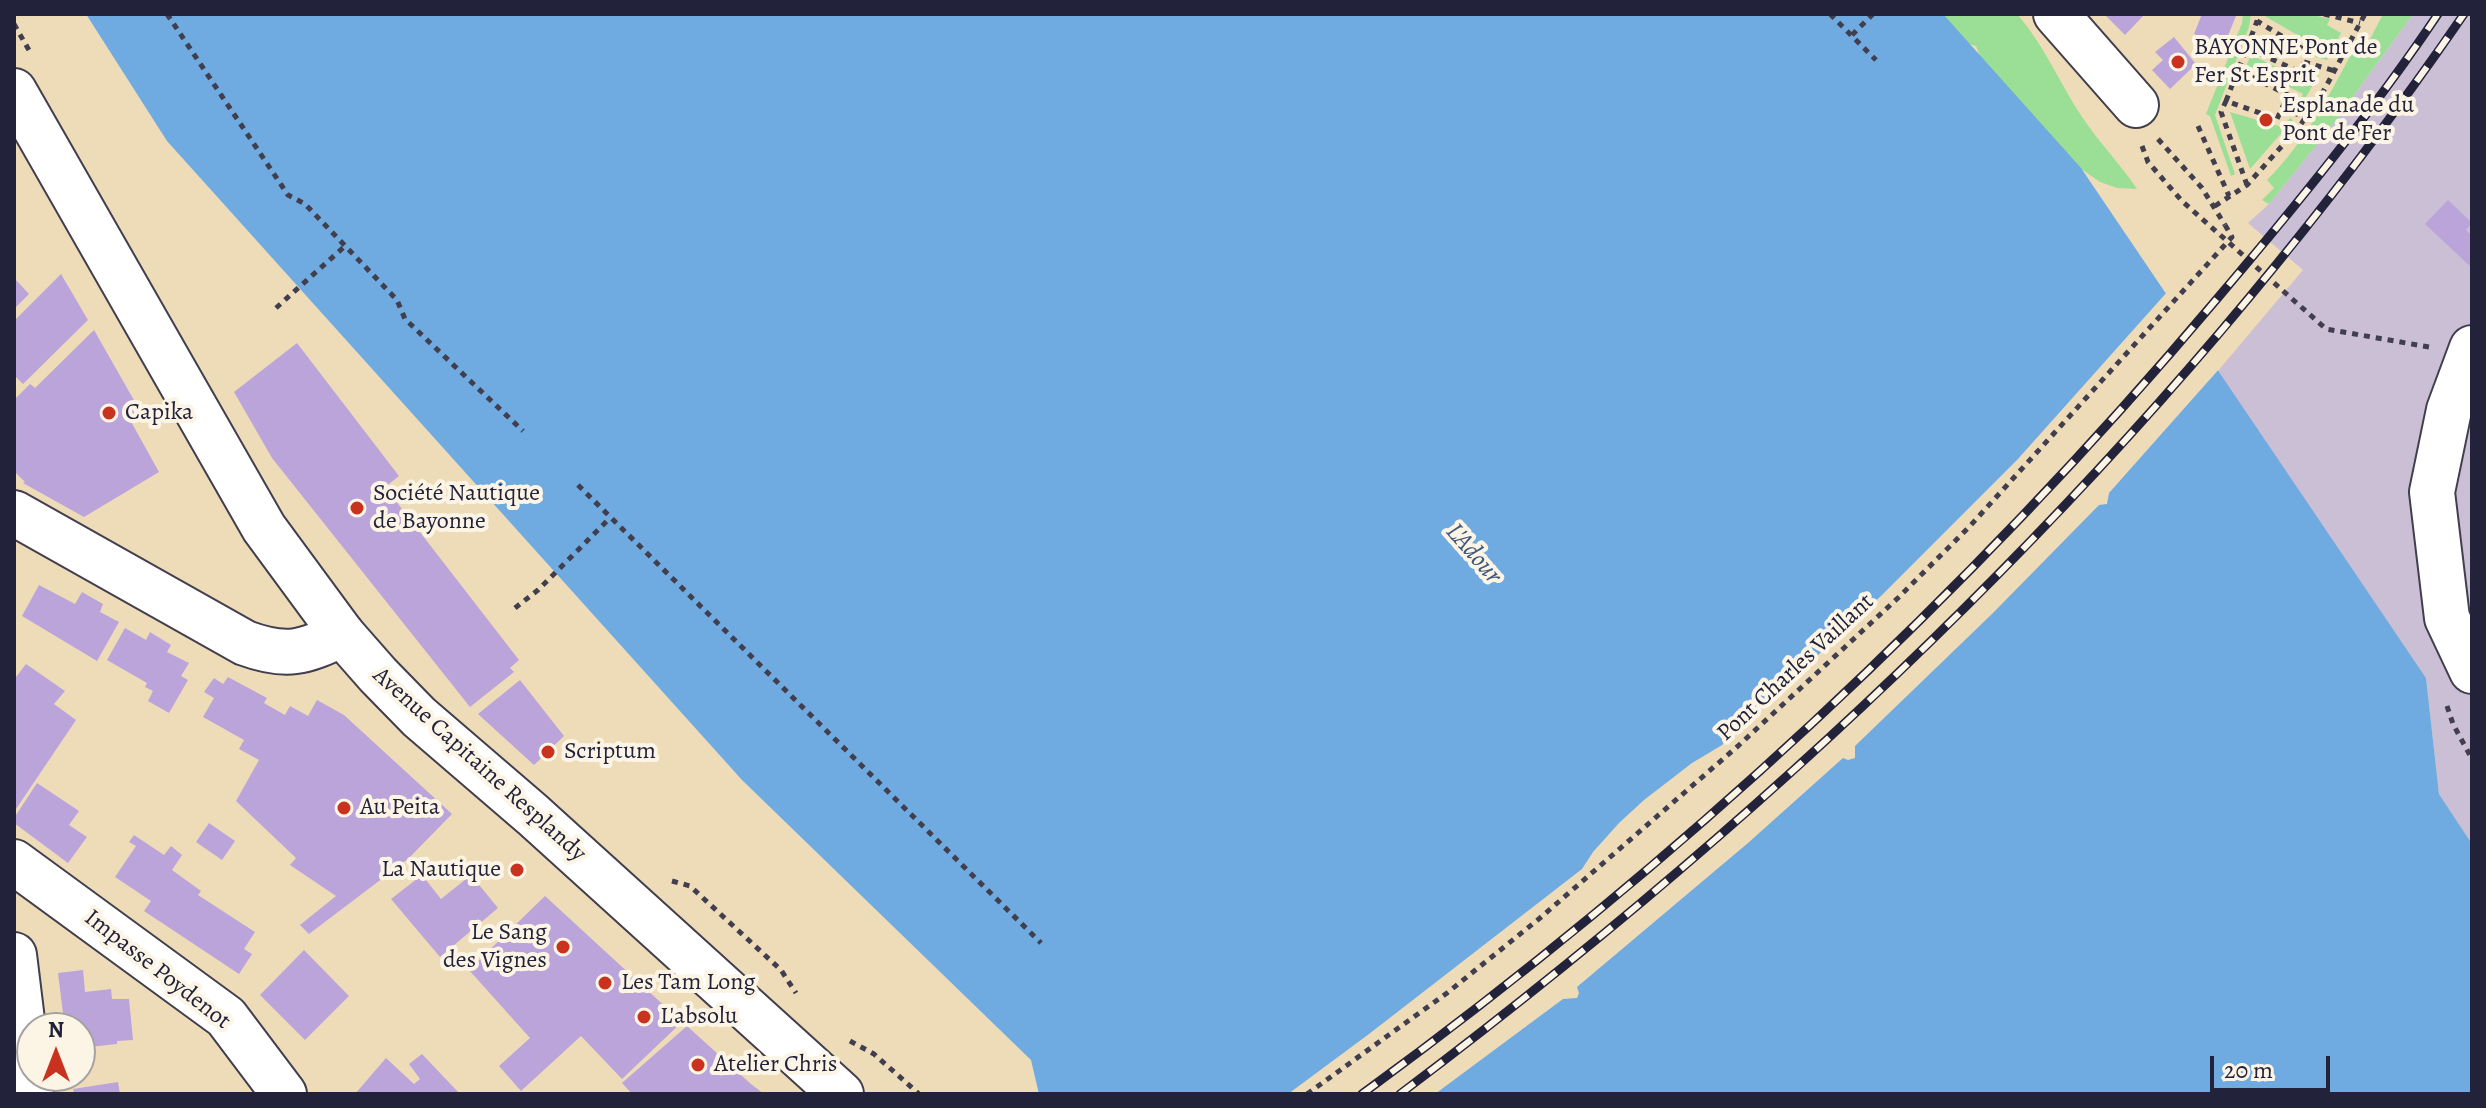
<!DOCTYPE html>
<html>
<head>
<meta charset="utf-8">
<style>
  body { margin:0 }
  #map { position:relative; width:2486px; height:1108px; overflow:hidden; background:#eedcb9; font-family:Alegreya,serif }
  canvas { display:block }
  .frame { position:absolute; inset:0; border:16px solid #22223b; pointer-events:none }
  .north { position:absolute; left:16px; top:1012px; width:80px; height:80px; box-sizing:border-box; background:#fcf5e5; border:2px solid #a5a1a1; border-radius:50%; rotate:0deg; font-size:22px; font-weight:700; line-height:32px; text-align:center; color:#22223b }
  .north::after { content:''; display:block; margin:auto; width:28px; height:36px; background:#c8321e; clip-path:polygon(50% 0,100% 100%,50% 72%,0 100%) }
  .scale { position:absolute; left:2210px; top:1056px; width:120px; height:36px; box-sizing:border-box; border:4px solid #22223b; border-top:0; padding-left:10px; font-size:24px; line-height:28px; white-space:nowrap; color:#22223b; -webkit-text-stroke:6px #fcf5e5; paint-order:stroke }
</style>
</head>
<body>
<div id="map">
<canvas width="2486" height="1108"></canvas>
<div class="frame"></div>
<div class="north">N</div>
<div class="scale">20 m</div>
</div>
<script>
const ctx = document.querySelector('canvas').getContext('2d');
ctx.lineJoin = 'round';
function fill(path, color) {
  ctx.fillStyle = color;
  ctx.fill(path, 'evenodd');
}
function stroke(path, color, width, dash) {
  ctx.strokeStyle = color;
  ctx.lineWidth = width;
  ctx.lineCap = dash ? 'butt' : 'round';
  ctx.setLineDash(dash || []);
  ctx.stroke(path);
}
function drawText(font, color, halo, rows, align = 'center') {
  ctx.font = font + ' Alegreya,serif';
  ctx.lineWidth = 8;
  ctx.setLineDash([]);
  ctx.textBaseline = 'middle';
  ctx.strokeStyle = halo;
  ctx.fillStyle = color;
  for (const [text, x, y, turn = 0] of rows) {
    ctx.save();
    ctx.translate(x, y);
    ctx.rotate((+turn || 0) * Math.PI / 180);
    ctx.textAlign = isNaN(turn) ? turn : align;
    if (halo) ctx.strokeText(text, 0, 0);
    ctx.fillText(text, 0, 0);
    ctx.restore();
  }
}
fill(new Path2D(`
  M2413,14H2472V844L2439,794L2426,678L2217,372L2303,270L2248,223L2269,204L2330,128Z`), '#cbbfd5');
fill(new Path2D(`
  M1920,14H2017C2046,47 2062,89 2087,124C2103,147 2122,166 2137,189L2117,188L2100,182L2061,155L1984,67L1976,46L1959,41Z
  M2243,14H2251L2249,27L2215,115L2235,174L2231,176L2210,116L2206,114L2242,23Z
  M2309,14L2330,19L2327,25L2341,33L2327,60L2315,57L2318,47L2263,15Z
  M2383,14H2413L2330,128L2269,204L2262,200L2274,188L2267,180C2307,140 2331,92 2357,43L2366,47Z
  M2251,55L2307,81L2310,72L2319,75L2301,105L2299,103L2303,94L2246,66Z
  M2230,112L2282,127L2290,118L2293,120L2250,169Z`), '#9bde95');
fill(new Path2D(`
  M86,14H1943L2081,168L2426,678L2439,794L2472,844V1094H1039L1031,1060L742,780L167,141Z`), '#6faae0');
fill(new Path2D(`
  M2168,291L2220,368L2109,493L2107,504L2099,505L1993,613L1855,746V758L1848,760L1843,758L1748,843L1577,987L1579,993L1577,998L1563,999L1435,1094H1288L1369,1034L1582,869L1593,852L1619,823L1644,800L1692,763L1722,745L1882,595L2017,460Z`), '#eedcb9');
fill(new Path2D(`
  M2104,14H2145L2125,35Z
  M2202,14L2236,16L2223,48L2194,34Z
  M2174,37L2196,64L2170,89L2152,70L2163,60L2155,52Z
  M2448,200L2472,223L2466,230L2472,236V268L2425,224Z
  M61,274L88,320L23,384L14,375V321Z
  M14,278L29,294L14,309Z
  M94,330L139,409L129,418L159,472L84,517L23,483L25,482L14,471V400L30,384L35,388Z
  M297,343L399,476L385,487L519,660L510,668L514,672L470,707L272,458L234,392Z
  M39,585L75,604L82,592L103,604L100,612L119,622L97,661L22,616Z
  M125,628L146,640L150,632L171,645L167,652L189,663L181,676L188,680L169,713L148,701L153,691L145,687L147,683L107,660Z
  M26,664L65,691L54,704L76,720L14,812V676L16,677Z
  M228,677L267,698L264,703L285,715L290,706L308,716L317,700L344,715L452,814L408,859L309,934L300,925L336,896L290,865L296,858L236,801L259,760L239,749L244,740L203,717L214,698L204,692L214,678L223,684Z
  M520,680L564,736L534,765L478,714Z
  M37,783L79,811L69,825L87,837L68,863L14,823V818Z
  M209,823L235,841L222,860L196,842Z
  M134,835L164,855L171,846L182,855L172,870L201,891L198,895L255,932L244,949L252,954L239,974L144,911L151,901L115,877L136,846L129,842Z
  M422,875L441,899L471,875L498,908L440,957L391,899Z
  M545,896L682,1022L622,1079L581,1036L521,1091L499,1066L530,1038L469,970Z
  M304,950L349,996L305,1040L260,995Z
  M83,970L85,992L111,989L112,999H129L133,1040L117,1041V1044L80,1048V1028H72L70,1020L64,1021L58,973Z
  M687,1026L751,1084L764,1094H632L622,1083Z
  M422,1054L460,1094H409L407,1092L405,1094H355L386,1058L414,1084L420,1079L409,1064Z
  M118,1082L120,1094H74L73,1089Z`), '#baa4da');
const minor = new Path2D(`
  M2056,14L2136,105
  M14,513L245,643C286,658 304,653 342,634
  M14,862L226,1017L284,1094
  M14,955L31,1094`);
const major = new Path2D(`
  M14,91L264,528L342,634L378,675L419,717L533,815L841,1094
  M2472,348L2449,410L2432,492L2447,618L2472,671`);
stroke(minor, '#413e4e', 48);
stroke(major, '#413e4e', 48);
stroke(new Path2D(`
  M167,14L288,195L305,204L397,300L405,319L523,431
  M1830,14L1876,60
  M2324,14L2360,23
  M14,24L30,52
  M1852,35L1873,14
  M2247,48L2257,21
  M2304,62L2335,71
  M2226,101L2238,70
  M2282,107L2305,118
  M2198,126L2229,196
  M2158,139L2202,188L2225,225
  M2142,146L2148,162L2182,201L2326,329L2429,347
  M2247,185L2221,112L2226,101L2277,119L2288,95L2238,70L2247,48L2300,72L2308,52L2257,21L2258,14
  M2215,206L2247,185L2299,127L2323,92L2365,14
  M276,308L345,246
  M578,485L1041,943
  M515,608L538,590L610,518
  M2447,706L2453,724L2472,759
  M672,881L690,886L781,970L796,993
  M850,1041L874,1054L919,1094`), '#413e4e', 5, [6, 6]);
stroke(minor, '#fff', 44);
stroke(major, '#fff', 44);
const rail = new Path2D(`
  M1362,1094C1676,865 1966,597 2216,300C2294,208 2371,114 2438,14
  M1400,1094C1805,789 2176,433 2464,14`);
stroke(rail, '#22223b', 9);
stroke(rail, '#fcf5e5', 6, [18]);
stroke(new Path2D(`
  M1307,1094L1447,993L1540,918L1738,746L1899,597L1970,526L2232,237L2225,225`), '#413e4e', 5, [6, 6]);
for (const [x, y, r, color] of [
  [2178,62,8,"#c8321e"],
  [2266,120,8,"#c8321e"],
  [109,413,8,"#c8321e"],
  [357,508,8,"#c8321e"],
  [548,752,8,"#c8321e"],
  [344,808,8,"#c8321e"],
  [517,870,8,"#c8321e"],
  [563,947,8,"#c8321e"],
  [605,983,8,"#c8321e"],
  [644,1017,8,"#c8321e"],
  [698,1065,8,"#c8321e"]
]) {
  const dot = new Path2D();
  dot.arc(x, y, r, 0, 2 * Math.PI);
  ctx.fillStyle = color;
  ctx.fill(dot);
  stroke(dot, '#fcf5e5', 3);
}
drawText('24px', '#22223b', '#fcf5e5', [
  ["BAYONNE Pont de",2194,48],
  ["Fer St Esprit",2194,76],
  ["Esplanade du",2282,106],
  ["Pont de Fer",2282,134],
  ["Capika",125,413],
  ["Société Nautique",373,494],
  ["de Bayonne",373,522],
  ["Scriptum",564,752],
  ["Au Peita",360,808],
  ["La Nautique",501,870,"right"],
  ["Le Sang",547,933,"right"],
  ["des Vignes",547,961,"right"],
  ["Les Tam Long",621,983],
  ["L'absolu",660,1017],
  ["Atelier Chris",714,1065]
], 'left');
drawText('24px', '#22223b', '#fcf5e5', [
  ["Pont Charles Vaillant",1796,668,-43],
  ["Avenue Capitaine Resplandy",479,765,42],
  ["Impasse Poydenot",157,970,38]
]);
drawText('italic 26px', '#41587d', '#fcf5e5', [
  ["L'Adour",1473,554,49]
]);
</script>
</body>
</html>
